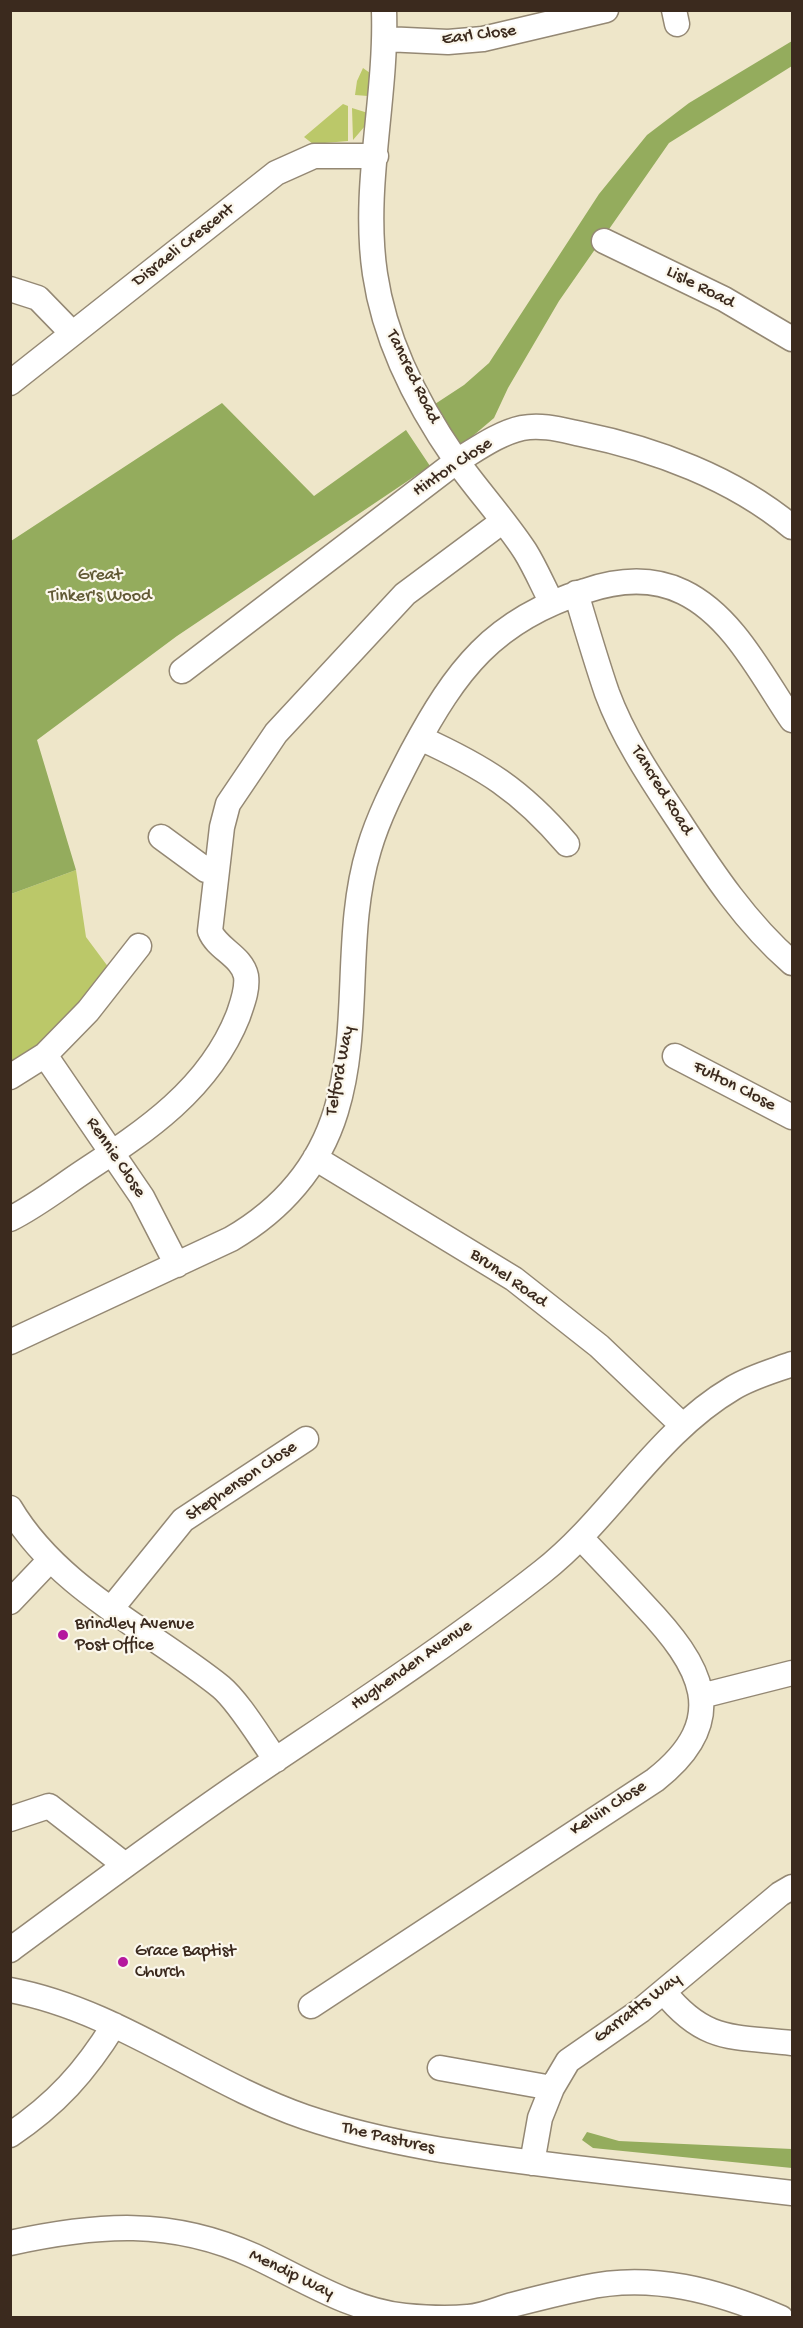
<!DOCTYPE html>
<html>
<head>
<meta charset="utf-8">
<style>
  body { margin:0 }
  #map { position:relative; width:803px; height:2328px; overflow:hidden; background:#eee6c9; font-family:"Gochi Hand",sans-serif }
  canvas { display:block }
  .frame { position:absolute; inset:0; border:12px solid #3b2a1e; pointer-events:none }
</style>
</head>
<body>
<div id="map">
<canvas width="803" height="2328"></canvas>
<div class="frame"></div>
</div>
<script>
const ctx = document.querySelector('canvas').getContext('2d');
ctx.lineJoin = 'round';
function fill(path, color) {
  ctx.fillStyle = color;
  ctx.fill(path, 'evenodd');
}
function stroke(path, color, width, dash) {
  ctx.strokeStyle = color;
  ctx.lineWidth = width;
  ctx.lineCap = dash ? 'butt' : 'round';
  ctx.setLineDash(dash || []);
  ctx.stroke(path);
}
function drawText(font, color, halo, rows, align = 'center') {
  ctx.font = font + ' "Gochi Hand",sans-serif';
  ctx.lineWidth = 4.5;
  ctx.setLineDash([]);
  ctx.textBaseline = 'middle';
  ctx.strokeStyle = halo;
  ctx.fillStyle = color;
  for (const [text, x, y, turn = 0] of rows) {
    ctx.save();
    ctx.translate(x, y);
    ctx.rotate((+turn || 0) * Math.PI / 180);
    ctx.textAlign = isNaN(turn) ? turn : align;
    if (halo) ctx.strokeText(text, 0, 0);
    ctx.fillText(text, 0, 0);
    ctx.restore();
  }
}
fill(new Path2D(`
  M363,68L370,73L368,96L355,95L357,81Z
  M343,104L348,106V141L313,144L304,137Z
  M352,108L368,113L365,126L353,140Z
  M76,870L86,937L109,968C84,1007 50,1041 11,1066V894Z`), '#bbc869');
fill(new Path2D(`
  M792,41V66L669,143L559,301L508,388L494,418L461,446L435,404L464,385L489,363L599,194L647,135L689,103Z
  M222,403L314,496L406,430L430,466L177,636L37,740L76,870L11,894V541Z
  M587,2132L619,2141L792,2149V2168L593,2148L582,2140Z`), '#94ac5d');
const minor = new Path2D(`
  M384,10C387,98 362,187 375,274C385,342 417,404 456,460C478,491 504,519 525,551C535,567 543,586 552,603
  M674,10L677,24
  M385,39L448,42L483,39L606,10
  M604,241L724,299L792,339
  M10,289L38,298L72,333
  M10,383L276,173L314,156H376
  M576,593C586,627 596,661 607,693C624,739 652,780 679,821C712,872 746,923 792,963
  M182,671L457,461C477,449 499,433 522,428C542,424 562,430 581,434C655,449 733,478 792,527
  M420,738C484,767 521,790 567,844
  M161,837L206,870L216,873
  M139,946L88,1011L45,1055L142,1197L177,1265
  M675,1056L792,1117
  M10,1077L45,1055
  M315,1158L514,1279L599,1346L682,1425
  M10,1219C36,1206 59,1188 83,1172C146,1131 209,1089 238,1016C242,1004 248,990 246,976C242,956 217,949 210,931L222,827L228,804L276,733L405,594L503,521
  M10,1342L231,1239C281,1210 319,1167 336,1111C362,1026 343,934 369,849C379,815 396,783 412,752C456,670 493,620 585,591C617,580 652,577 683,592C733,616 762,676 792,720
  M10,1508C58,1589 150,1630 221,1687C239,1702 262,1741 276,1760
  M10,1602L50,1560
  M111,1609L183,1520L306,1439
  M701,1696L792,1673
  M10,1819L49,1806L125,1865
  M10,1950C89,1892 166,1834 247,1779C346,1712 448,1646 542,1572C612,1517 655,1434 733,1388C751,1377 773,1371 792,1364
  M10,1990C117,2010 204,2082 305,2117C391,2146 478,2156 567,2167C642,2176 717,2184 792,2193
  M664,1992C705,2043 733,2036 792,2043
  M311,2006L655,1780C733,1719 701,1665 644,1605C623,1582 602,1560 581,1538
  M440,2068L552,2088
  M10,2135C56,2104 85,2072 114,2025
  M532,2163L540,2118L552,2088L568,2061L640,2011L780,1894L792,1887
  M10,2243C97,2224 171,2218 254,2256C303,2279 350,2310 405,2316C426,2318 448,2319 468,2317C483,2316 498,2309 512,2305C535,2299 559,2293 583,2288C651,2272 718,2291 781,2318`);
stroke(minor, '#948874', 27);
stroke(minor, '#fff', 24);
for (const [x, y, r, color] of [
  [63,1635,6,"#b5179e"],
  [123,1962,6,"#b5179e"]
]) {
  const dot = new Path2D();
  dot.arc(x, y, r, 0, 2 * Math.PI);
  ctx.fillStyle = color;
  ctx.fill(dot);
  stroke(dot, '#fbf7ec', 2);
}
drawText('18px', '#3b2a1e', '#fbf7ec', [
  ["Earl Close",479,36,-7],
  ["Disraeli Crescent",184,246,-38],
  ["Lisle Road",700,288,27],
  ["Tancred Road",412,377,64],
  ["Hinton Close",453,468,-34],
  ["Tancred Road",661,791,58],
  ["Telford Way",341,1071,-79],
  ["Fulton Close",734,1087,27],
  ["Rennie Close",115,1158,56],
  ["Brunel Road",508,1279,35],
  ["Stephenson Close",242,1482,-34],
  ["Hughenden Avenue",412,1666,-35],
  ["Kelvin Close",609,1809,-33],
  ["Garratts Way",638,2009,-37],
  ["The Pastures",388,2139,13],
  ["Mendip Way",291,2275,26]
]);
drawText('18px', '#615934', '#fbf7ec', [
  ["Great",100,576],
  ["Tinker's Wood",100,597]
]);
drawText('18px', '#3b2a1e', '#fbf7ec', [
  ["Brindley Avenue",75,1625],
  ["Post Office",75,1646],
  ["Grace Baptist",135,1952],
  ["Church",135,1973]
], 'left');
</script>
</body>
</html>
